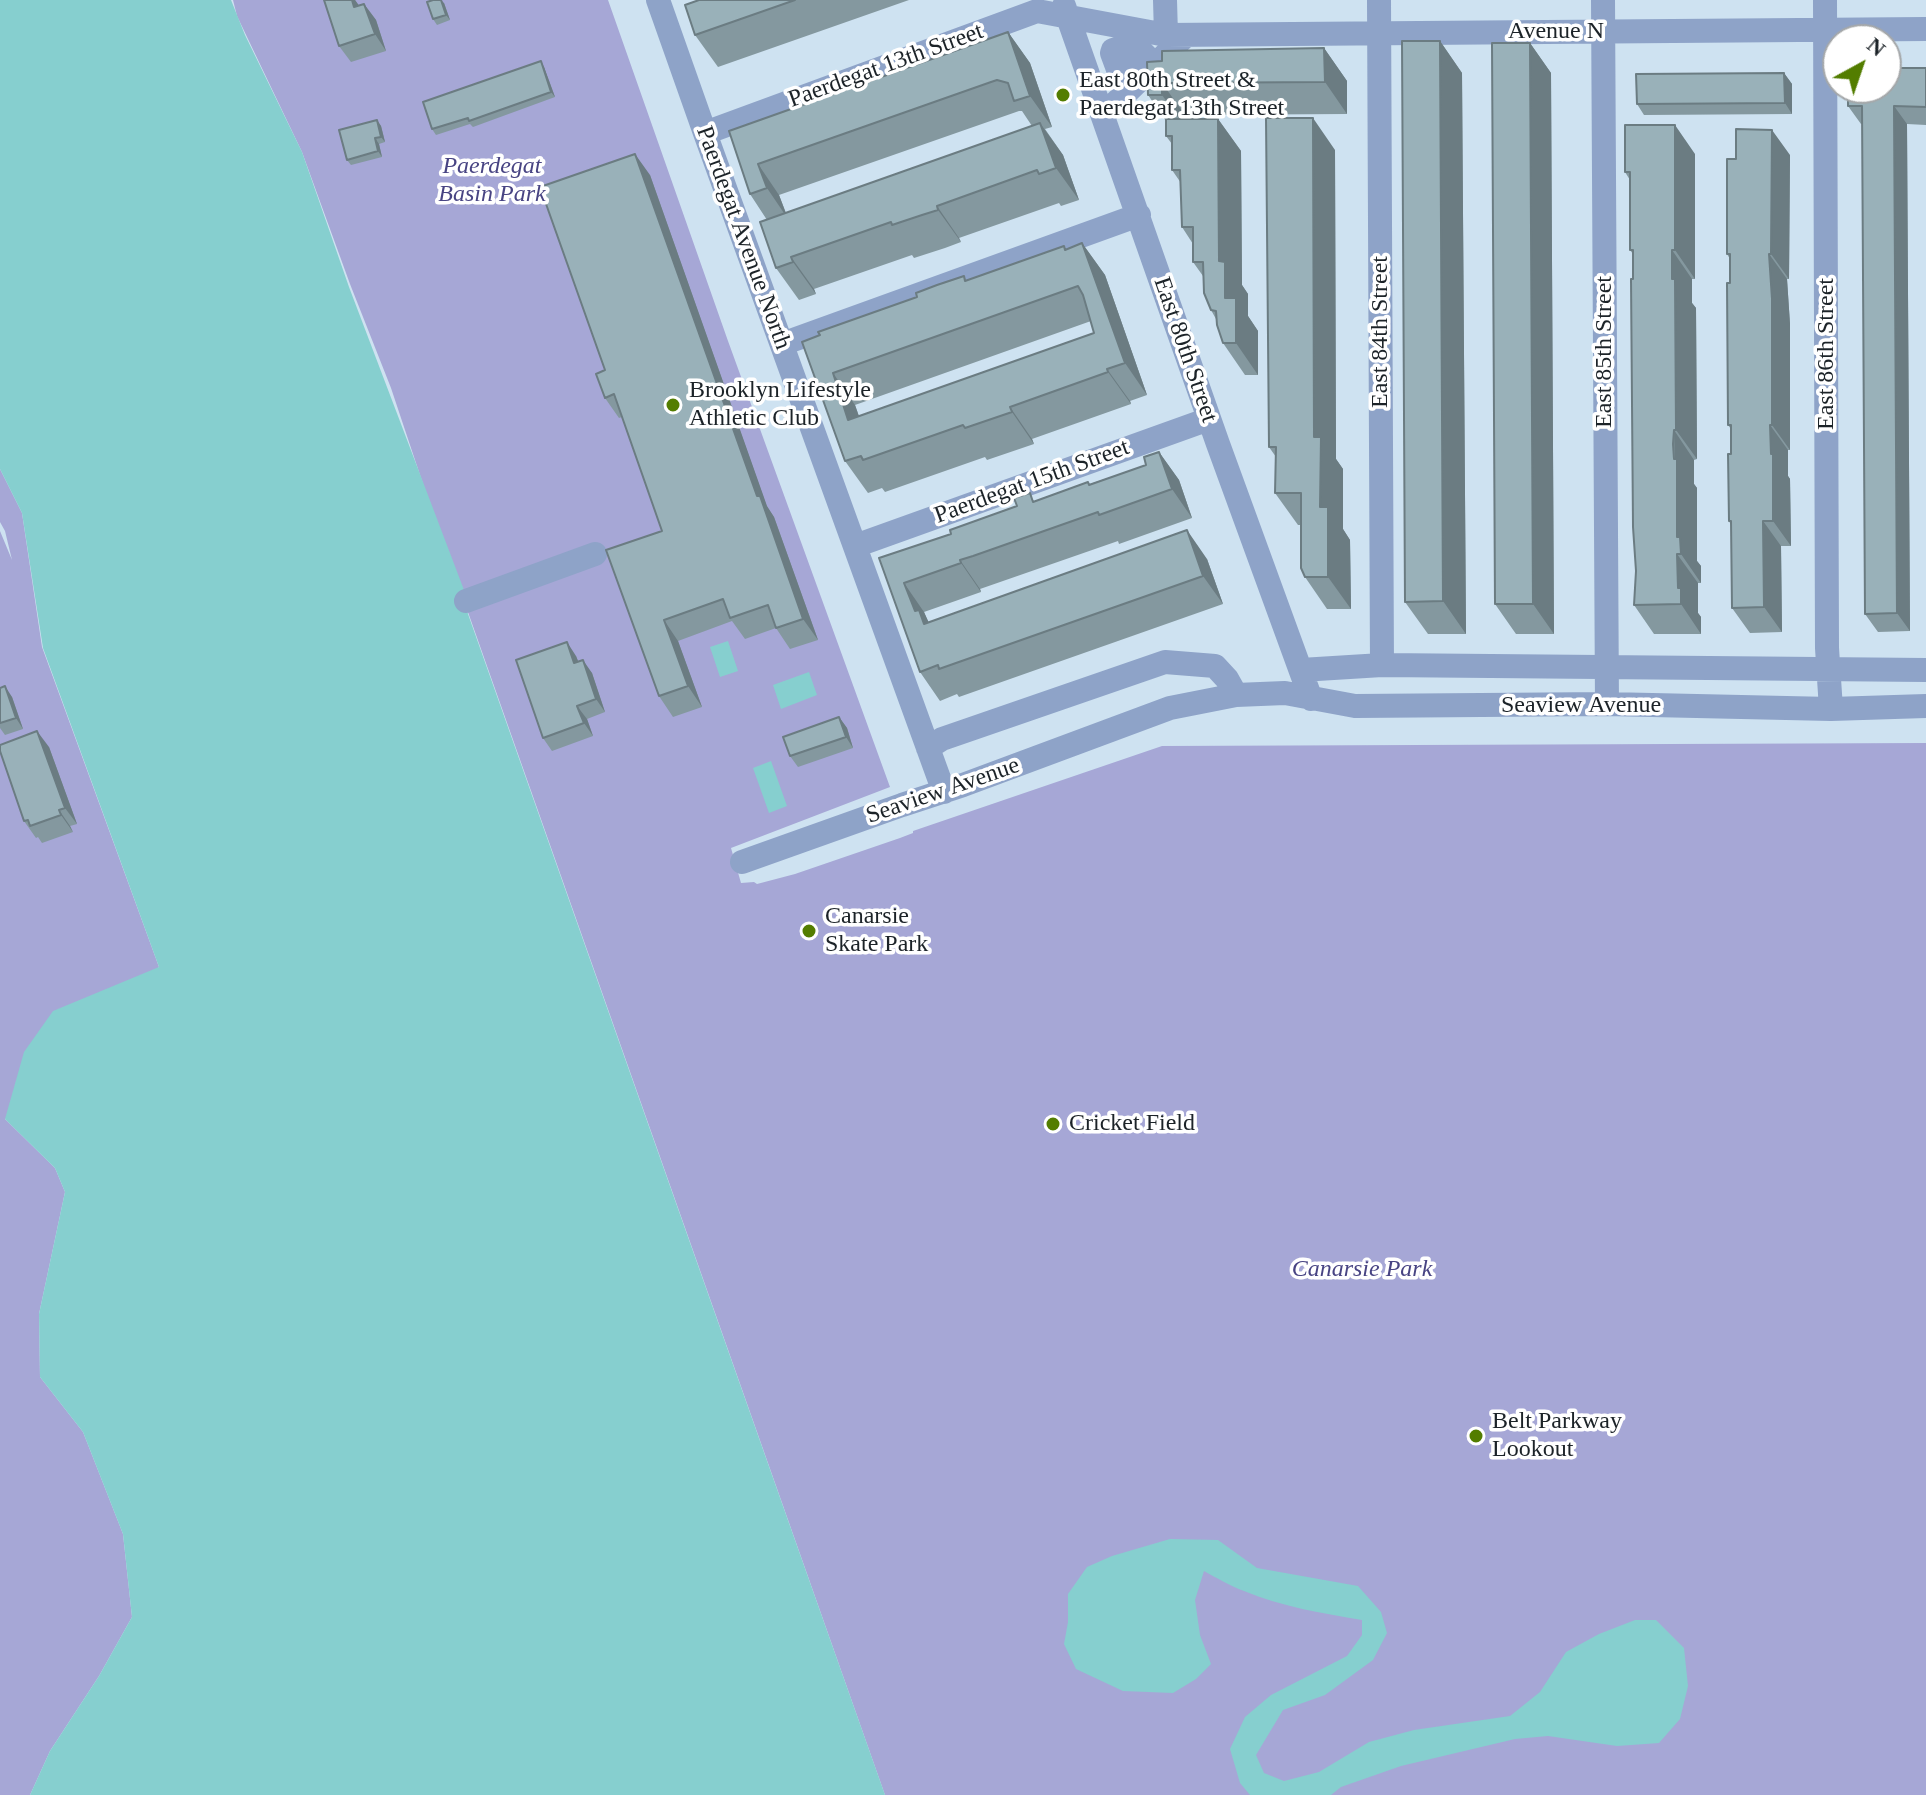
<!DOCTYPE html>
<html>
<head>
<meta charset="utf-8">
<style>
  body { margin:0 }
  #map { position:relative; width:1926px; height:1795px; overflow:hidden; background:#cee2f1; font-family:"Times New Roman",serif }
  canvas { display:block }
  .north { position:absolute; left:1822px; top:24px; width:80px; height:80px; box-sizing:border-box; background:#fff; border:2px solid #a4a7a9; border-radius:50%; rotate:40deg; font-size:22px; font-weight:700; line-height:32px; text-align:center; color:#1c2328 }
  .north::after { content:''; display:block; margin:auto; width:28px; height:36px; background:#537d00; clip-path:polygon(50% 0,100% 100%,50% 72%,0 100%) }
</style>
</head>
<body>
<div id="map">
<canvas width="1926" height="1795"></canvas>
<div class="north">N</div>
</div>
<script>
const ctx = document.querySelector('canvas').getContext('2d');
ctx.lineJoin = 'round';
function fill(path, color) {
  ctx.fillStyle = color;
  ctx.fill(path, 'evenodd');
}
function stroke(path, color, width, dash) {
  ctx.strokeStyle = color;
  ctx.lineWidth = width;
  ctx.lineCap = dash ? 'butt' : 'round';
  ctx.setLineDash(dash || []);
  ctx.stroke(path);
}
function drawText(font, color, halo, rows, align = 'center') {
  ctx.font = font + ' "Times New Roman",serif';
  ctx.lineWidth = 7;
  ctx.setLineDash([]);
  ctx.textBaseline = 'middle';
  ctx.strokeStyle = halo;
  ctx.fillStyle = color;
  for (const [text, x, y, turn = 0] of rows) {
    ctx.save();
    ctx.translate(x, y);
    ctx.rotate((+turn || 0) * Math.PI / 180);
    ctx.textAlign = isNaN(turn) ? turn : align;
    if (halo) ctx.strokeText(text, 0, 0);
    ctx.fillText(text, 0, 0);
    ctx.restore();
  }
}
fill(new Path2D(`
  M233,0H608L728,341L890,787L731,848L741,883L754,882L757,884L795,874L900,838L913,833V831L1162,746L1926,743V1795H885L426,493L391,388L350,284L302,152L237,16Z
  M0,469L22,513L42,647L159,967L5,1119L55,1168L65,1192L39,1314L40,1377L83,1432L123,1534L132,1617L99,1676L50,1751L30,1795H0V531L12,560L5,531L0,522Z`), '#a6a7d6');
fill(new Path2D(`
  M0,0H231L245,35L302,152L349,287L464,590L468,614L885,1795H30L50,1751L99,1676L132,1617L123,1534L83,1432L40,1377L39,1314L65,1192L55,1168L5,1119L24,1052L53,1011L159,967L43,648L22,513L0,469Z
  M728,641L738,671L720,677L710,647Z
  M809,672L817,695L781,709L773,685Z
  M771,761L787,806L769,813L753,768Z
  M1170,1539L1218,1540L1257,1568L1358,1586L1381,1612L1387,1633L1373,1660L1325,1695L1283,1710L1256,1755L1264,1773L1284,1781L1319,1772L1369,1742L1414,1730L1510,1716L1540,1692L1566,1652L1599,1634L1635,1620H1656L1684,1648L1688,1686L1680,1719L1659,1743L1617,1746L1548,1736L1515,1739L1401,1766L1341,1787L1331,1795H1250L1240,1783L1230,1749L1245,1717L1271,1695L1347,1656L1362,1635V1620C1322,1613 1282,1607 1244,1591C1230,1586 1217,1578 1204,1571L1195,1600L1200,1635L1211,1664L1196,1679L1173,1693L1123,1691L1076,1669L1064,1644L1068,1622V1594L1087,1567L1112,1556Z`), '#86cfcf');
stroke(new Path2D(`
  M658,0L705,133L944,792
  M1165,0L1166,35
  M1379,0L1382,665
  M1603,0L1607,704
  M1825,0L1827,648L1831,709
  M1064,6L1218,444L1311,699
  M1120,48L1144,54L1147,57L1124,82L1122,80L1112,53L1113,50Z
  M1103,115L1185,36
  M705,133L1037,11L1166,35L1926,29
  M782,344L1139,215
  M855,546L1209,419
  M466,601L595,554
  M1301,670L1382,665L1926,670
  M928,748L942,739L1165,662L1215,666L1227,679L1236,695
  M742,862L902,805L963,785L1170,708L1236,695L1285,693L1355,706L1607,704L1831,709L1926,706`), '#8ea3c8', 24);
fill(new Path2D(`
  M324,0H355L359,6L364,4L376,20L386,51L351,62L339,46Z
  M699,0H909L718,67L695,35Z
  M444,3L450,20L437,25L433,19Z
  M1008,32L1030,63L1052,127L1045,129L1063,155L1079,200L1061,206L1059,203L959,238L961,242L945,248L914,258L912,255L814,289L816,294L799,300L776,268L767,220L750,194L729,131ZM1019,111H1022L1032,126L786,213L779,195Z
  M1440,41L1462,73L1466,634H1428L1405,602Z
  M1530,43L1551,73L1554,634H1516L1495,604Z
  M1324,48L1347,81V114L1185,115V119H1218L1241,151L1242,285L1248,294V316L1258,331V375H1245L1223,343L1216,319L1211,310L1203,276L1193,262V244L1182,227L1181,183L1172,170V144L1166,136V121L1148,95L1162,61Z
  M544,67L555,97L473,127L470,124L436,135L432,129Z
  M1926,68V125L1907,124L1910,631L1878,632L1865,614L1862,124H1861L1848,106Z
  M1784,73L1792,84V114L1644,115L1637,104Z
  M377,120L381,126L385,142L379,144L382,157L351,165L347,160Z
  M1335,150L1336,459L1343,469V529L1350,540L1351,609H1327L1305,577L1301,525H1298L1275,493L1276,457L1269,447Z
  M1695,154V279H1692V303L1696,308L1697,459L1694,460V484L1697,488V561L1701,566V583H1698V613L1701,617V634H1654L1634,605L1636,571L1633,254L1630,250V180L1625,172Z
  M1790,155L1789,279H1787L1790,324V450H1788V476L1790,479L1791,546H1781L1782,632L1750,633L1732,608L1731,525L1729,521L1731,454V429L1728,425L1730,259L1727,254L1736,159Z
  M650,175L767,507L774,517L818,640L790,649L776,628L745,639L732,621L678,641L702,707L673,717L659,696L662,531L622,417L619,418L605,398Z
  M1082,243L1105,275L1147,395L1130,401L1131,404L1032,439L1034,444L987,460L985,457L885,492L882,488L868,493L845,461L802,342L917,297L964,276L967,281L1064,246L1066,249ZM1091,321L1094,333L859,416L855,405Z
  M1159,452L1179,480L1192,518L1119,544L1118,541L980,589L981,592L924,612L928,622L1207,559L1223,604L959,697L957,694L940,701L920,672L879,558L951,534L1035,501L1090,484L1146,465Z
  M576,656L578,661L592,673L605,712L587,719L593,736L552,751L543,738Z
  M0,688L12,697L23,729L5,735L0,728Z
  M839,717L847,728L853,748L798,767L790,756Z
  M49,747L77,824L70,826L73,832L42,843L38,837L36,838L24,821Z`), '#84989f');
fill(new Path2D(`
  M352,0H355L360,7H354Z
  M441,0L444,3L450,20L446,15Z
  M364,4L376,20L386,51L375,34Z
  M1008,32L1030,63L1052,127L1030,96Z
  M1440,41L1462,73L1466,634L1443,601Z
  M1530,43L1551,73L1554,634L1533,604Z
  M1324,48L1347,81V114L1325,82Z
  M541,61L544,67L555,97L551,92Z
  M1784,73L1792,84V114L1785,103Z
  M1162,83L1185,115V127L1162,95Z
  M1894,106L1907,124L1910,631L1897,613Z
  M1313,118L1335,150L1336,459L1343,469V529L1350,540L1351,609L1328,577L1314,437Z
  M1218,119L1241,151L1242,285L1248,294V316L1258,331V375L1236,343L1225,298L1219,261Z
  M377,120L381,126L385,142L381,137Z
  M1040,123L1063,155L1079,200L1056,168Z
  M1675,125L1695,154V279L1675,250Z
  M1772,130L1790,155L1789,279L1771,254Z
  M375,138L379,144L382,157L378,151Z
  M635,154L650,175L767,506L774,517L818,640L803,619L757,496Z
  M758,164L779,195L788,219L767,188Z
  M937,206L959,238L961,242L938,210Z
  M1082,243L1105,275L1147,395L1125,363Z
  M1672,250L1692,279V303L1696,308L1697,459L1676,430Z
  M1769,254L1787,279L1790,324V450L1772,425Z
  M791,257L814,289L816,294L793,262Z
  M1107,369L1130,401L1131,404L1108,372Z
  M833,373L855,405L871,452L848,420Z
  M1010,407L1032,439L1034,444L1012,412Z
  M1770,425L1788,450V476L1790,479L1791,546L1773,521Z
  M1674,430L1694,460V484L1697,488V561L1701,566V583L1681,554L1677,537Z
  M1159,452L1179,480L1192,518L1172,489Z
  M1763,521L1781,546L1782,632L1764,607Z
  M1187,530L1207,559L1223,604L1203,576Z
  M1677,554L1698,583V613L1701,617V634L1681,604L1678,588Z
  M960,560L980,589L981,592L961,563Z
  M904,583L924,612L930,625L944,652L915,611Z
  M664,620L678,641L702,707L688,686Z
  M567,642L576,656L584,676L574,663Z
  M583,660L592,673L605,712L596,699Z
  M5,686L12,697L23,729L16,718Z
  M577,706L587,719L593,736L584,723Z
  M839,717L847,728L853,748L846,737Z
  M37,731L49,747L77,824L65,808Z
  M59,810L70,826L73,832L61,815Z`), '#6b7c82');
const building = new Path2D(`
  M324,0H352L354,7L364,4L375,34L339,46Z
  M433,0H441L446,15L433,19L427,2Z
  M699,0H795L695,35L685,5Z
  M1008,32L1030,96L1014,101L1008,83L997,80L991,82L758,164L767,188L750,194L729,131Z
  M1402,41H1440L1443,601L1405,602Z
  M1492,43H1530L1533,604H1495Z
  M1324,48L1325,82L1162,83V95H1148L1147,62L1162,61V51Z
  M541,61L551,92L469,121L468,118L432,129L423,102Z
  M1886,68H1926V107L1894,106L1897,613L1865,614L1862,106H1848V88H1886Z
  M1784,73L1785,103L1637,104L1636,74Z
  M1266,118H1313L1314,437H1321L1320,507H1328V577H1305L1301,568V493H1275L1276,447H1269Z
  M1166,119H1218L1219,261L1225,262V298H1236V343H1223L1217,325L1216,311L1211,310L1204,293L1203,262H1193V227H1182L1180,170H1172V136H1166Z
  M377,120L381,137L375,138L378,151L347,160L339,130Z
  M1040,123L1056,168L1039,174L1037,170L937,206L938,210L922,215L892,225L891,222L791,257L793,262L776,268L760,222Z
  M1625,125H1675V250H1672V279H1675L1676,430H1674L1673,444L1674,459H1677V537H1680L1681,554H1677L1678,588H1681V604L1634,605L1636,571L1633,527L1631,279H1633V250H1630V172H1625Z
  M1736,129L1772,130L1771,254H1769L1772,299V425H1770L1771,454H1773V521H1763L1764,607L1732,608L1731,521H1729L1728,454H1731V425H1728L1727,283H1730V254H1727V159H1736Z
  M635,154L757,496H760L803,619L776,628L768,605L730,618L723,599L664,620L688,686L659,696L606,550L662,531L614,394L605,398L596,374L605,370L540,187Z
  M1082,243L1125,363L1107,369L1108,372L1010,407L1012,412L965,428L963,425L863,460L861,456L845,461L802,342L820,335L818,332L917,297L916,293L937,285L964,276L965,281L1064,246L1065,250ZM1078,286L1083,295L1094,333L848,420L833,373Z
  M1159,452L1172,489L1099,515L1098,512L973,556L960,560L961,563L904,583L915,611L919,610L924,624L1187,530L1203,576L939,669L938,665L920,672L879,558L951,534L950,530L1017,506L1014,498L1030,493L1033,502L1088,482L1089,485L1146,465L1144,457Z
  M567,642L574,663L583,660L596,699L577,706L584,723L543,738L516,660Z
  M5,686L16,718L0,723V688Z
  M839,717L846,737L790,756L783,737Z
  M37,731L65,808L59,810L61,815L30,826L28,820L24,821L0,751V745Z`);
fill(building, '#99b1b9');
stroke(building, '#6b7c82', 2);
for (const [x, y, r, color] of [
  [1063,95,8,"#537d00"],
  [673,405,8,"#537d00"],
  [809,931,8,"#537d00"],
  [1053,1124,8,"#537d00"],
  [1476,1436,8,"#537d00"]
]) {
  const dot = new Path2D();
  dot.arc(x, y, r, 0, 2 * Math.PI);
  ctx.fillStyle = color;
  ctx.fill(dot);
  stroke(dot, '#fff', 3);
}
drawText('24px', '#1c2328', '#fff', [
  ["Avenue N",1556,32],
  ["Paerdegat 13th Street",886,66,-20],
  ["Paerdegat Avenue North",743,238,70],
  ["East 84th Street",1381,332,-90],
  ["East 80th Street",1185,350,71],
  ["East 85th Street",1605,352,-90],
  ["East 86th Street",1827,354,-90],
  ["Paerdegat 15th Street",1032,482,-20],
  ["Seaview Avenue",1581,706],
  ["Seaview Avenue",943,791,-19]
]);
drawText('24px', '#1c2328', '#fff', [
  ["East 80th Street &",1079,81],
  ["Paerdegat 13th Street",1079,109],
  ["Brooklyn Lifestyle",689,391],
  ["Athletic Club",689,419],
  ["Canarsie",825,917],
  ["Skate Park",825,945],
  ["Cricket Field",1069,1124],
  ["Belt Parkway",1492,1422],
  ["Lookout",1492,1450]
], 'left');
drawText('italic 24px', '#484483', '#fff', [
  ["Paerdegat",492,167],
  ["Basin Park",492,195],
  ["Canarsie Park",1362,1270]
]);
</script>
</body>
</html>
